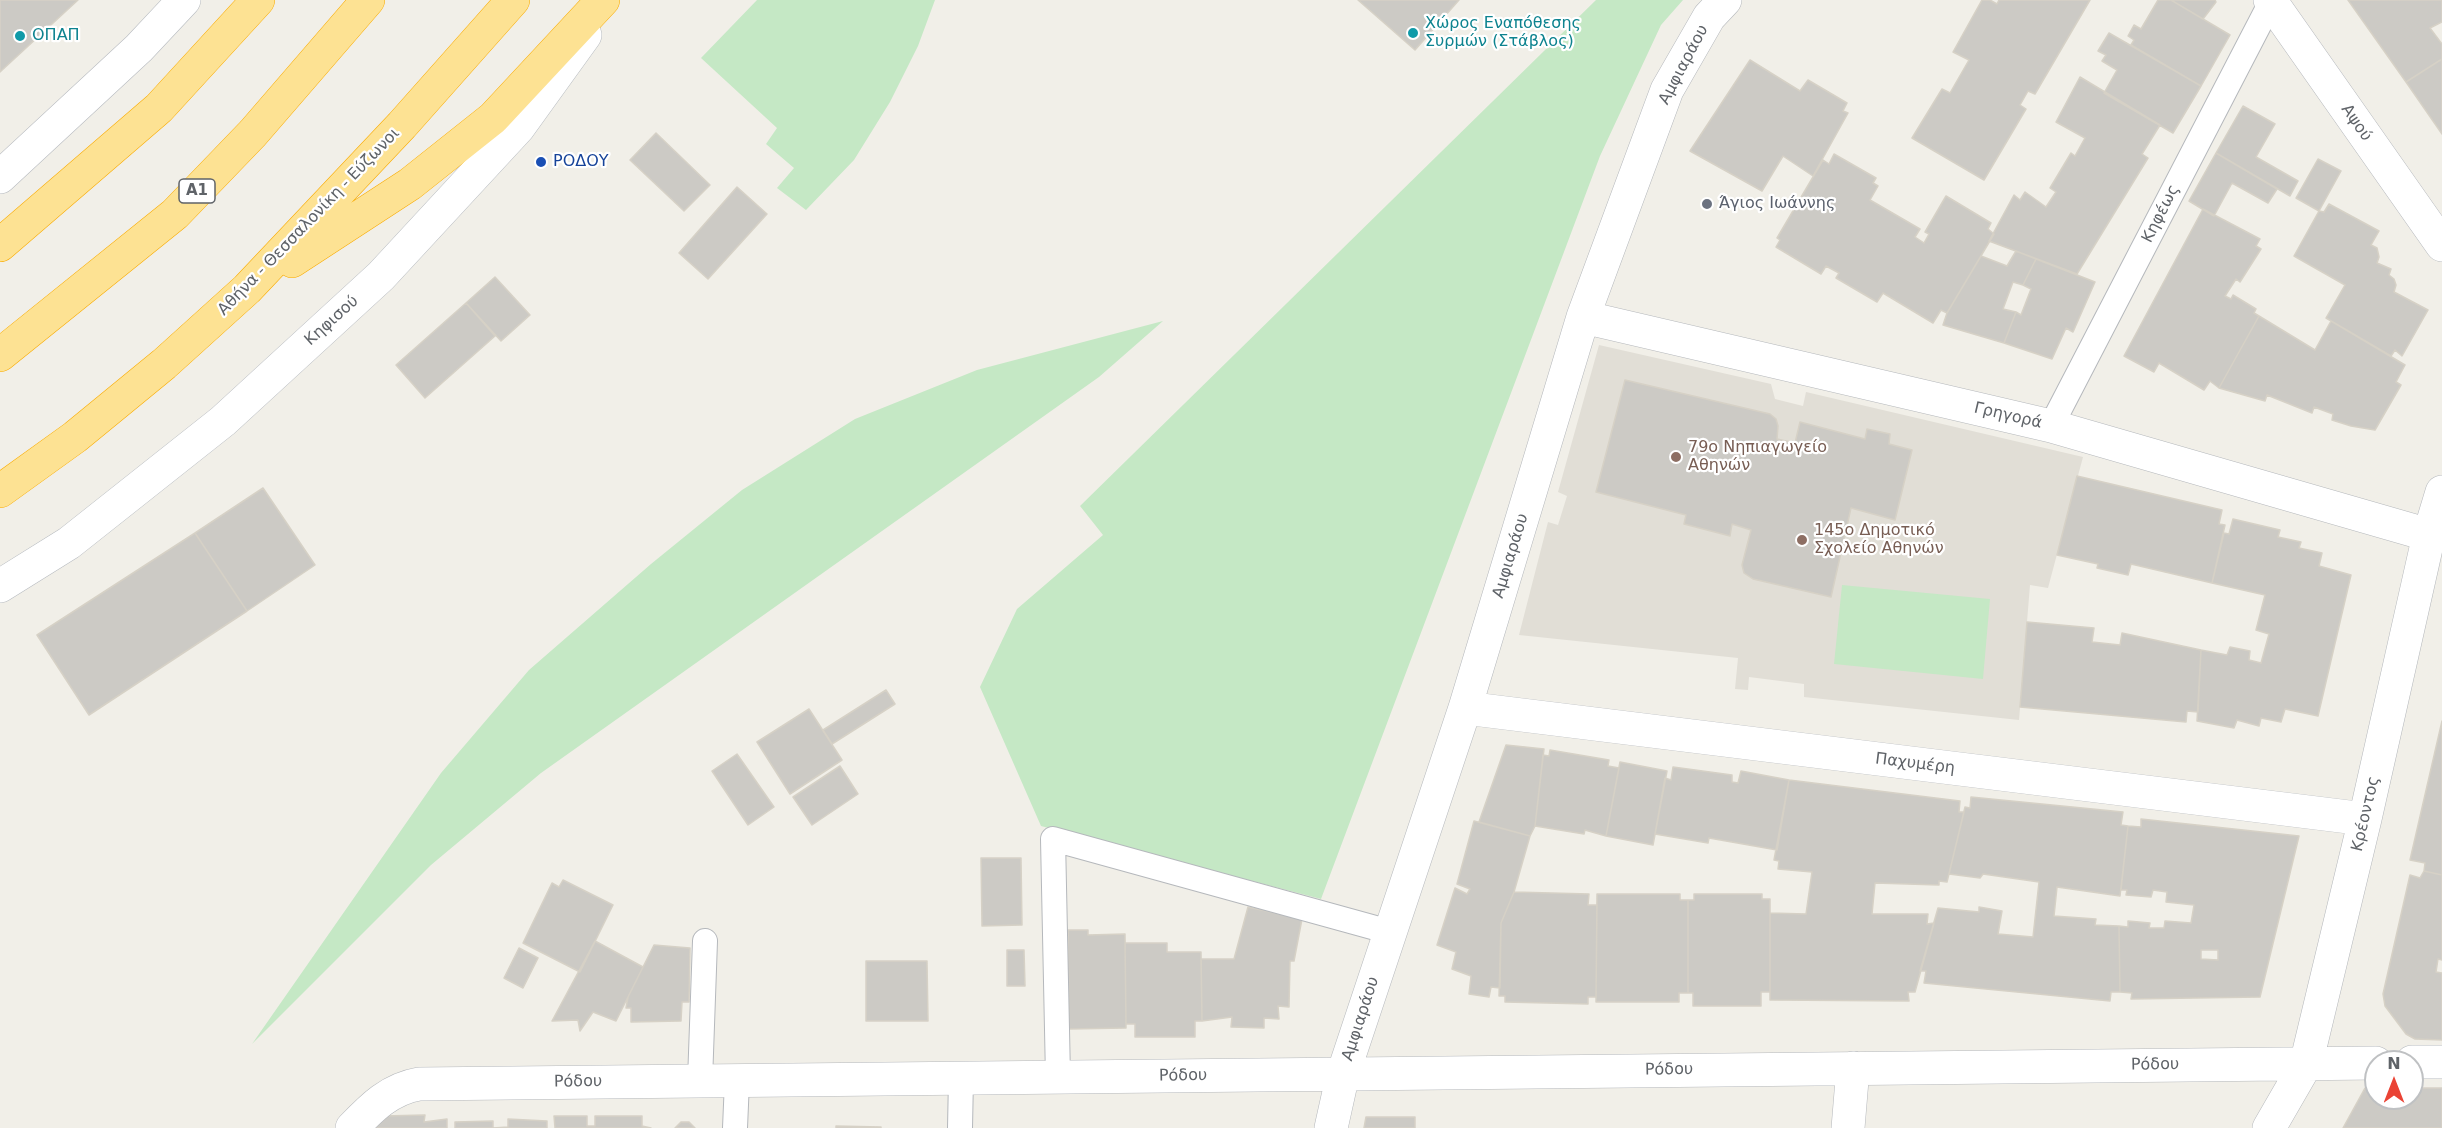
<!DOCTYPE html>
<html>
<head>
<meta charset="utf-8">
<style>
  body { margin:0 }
  #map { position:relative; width:2442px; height:1128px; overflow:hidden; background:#f1efe8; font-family:"DejaVu Sans",sans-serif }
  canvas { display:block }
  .north { position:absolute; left:2364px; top:1050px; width:60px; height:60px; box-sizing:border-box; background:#fff; border:2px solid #bfc1c3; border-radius:50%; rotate:0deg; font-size:16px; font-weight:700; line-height:24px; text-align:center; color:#5f6368 }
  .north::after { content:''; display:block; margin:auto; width:21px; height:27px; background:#ea4335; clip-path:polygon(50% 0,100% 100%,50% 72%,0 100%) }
</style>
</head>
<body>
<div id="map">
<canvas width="2442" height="1128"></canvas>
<div class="north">N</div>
</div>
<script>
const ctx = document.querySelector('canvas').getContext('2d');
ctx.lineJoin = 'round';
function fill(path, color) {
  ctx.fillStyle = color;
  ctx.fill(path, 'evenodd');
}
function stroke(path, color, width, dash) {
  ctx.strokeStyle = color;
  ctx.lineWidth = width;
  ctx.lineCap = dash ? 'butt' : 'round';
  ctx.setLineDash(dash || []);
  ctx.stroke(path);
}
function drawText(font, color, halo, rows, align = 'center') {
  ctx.font = font + ' "DejaVu Sans",sans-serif';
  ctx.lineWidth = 4.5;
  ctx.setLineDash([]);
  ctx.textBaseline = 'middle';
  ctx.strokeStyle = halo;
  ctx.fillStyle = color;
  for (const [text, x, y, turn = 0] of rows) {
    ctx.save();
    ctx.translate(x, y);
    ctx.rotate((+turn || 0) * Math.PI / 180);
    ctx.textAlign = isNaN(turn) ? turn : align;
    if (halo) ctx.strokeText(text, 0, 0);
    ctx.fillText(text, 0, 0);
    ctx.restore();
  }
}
fill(new Path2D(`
  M1599,345L1771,384L1775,399L1803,406L1806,392L2083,457L2048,588L2030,585L2019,720L1804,697V684L1749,677L1748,690L1735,689L1738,658L1519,635L1548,522L1558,525L1567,496L1558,492Z`), '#e1ded6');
fill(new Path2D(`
  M757,0H935L918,46L890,102L854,160L806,210L777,188L794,168L766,144L777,128L701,58Z
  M1596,0H1683L1661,25L1600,156L1321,899L1041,826L980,687L1017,609L1103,535L1080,506Z
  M1163,321L1099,377L541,773L431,865L252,1044L441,773L529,670L651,564L742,490L855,419L977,370Z
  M1842,585L1990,599L1983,679L1834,664Z`), '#c5e8c5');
const building = new Path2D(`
  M0,0H78L0,72Z
  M1358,0H1459L1415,50Z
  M1982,0H1990L1997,4L1999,0H2090L2035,94L2028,91L2020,105L2026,109L1984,180L1912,138L1942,89L1950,93L1969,60L1953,52Z
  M2158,0H2171L2230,35L2201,86L2131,45L2134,40L2128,36L2134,25L2141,29Z
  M2171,0H2215L2216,2L2203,19Z
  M2348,0H2442V22L2430,28L2442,44V59L2406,82Z
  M2109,33L2201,86L2173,133L2104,93L2117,70L2102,61L2106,55L2098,51Z
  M2442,59V134L2406,82Z
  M1750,60L1800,91L1808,80L1847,103L1843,111L1848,113L1813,176L1783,156L1762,191L1690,151Z
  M2080,77L2160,125L2142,154L2148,158L2077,274L1989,241L2014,195L2020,200L2025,192L2046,207L2056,192L2050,188L2071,153L2075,156L2085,138L2056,122Z
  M2243,106L2275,124L2256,157L2298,181L2290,196L2216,153Z
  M656,133L710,185L684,211L630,160Z
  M2216,153L2277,189L2268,203L2232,183L2214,216L2189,201Z
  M1834,154L1876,178L1873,183L1878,186L1870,200L1920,229L1915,237L1924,243L1929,234L1925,232L1946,196L1991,223L1988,229L1994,234L1947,313L1941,310L1933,323L1883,293L1877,302L1836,278L1839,273L1826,266L1821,274L1776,247L1780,240L1777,238L1823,160L1829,164Z
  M2318,159L2341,171L2319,211L2296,198Z
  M737,187L767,214L708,279L679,253Z
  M2329,204L2379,231L2371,245L2377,248L2379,257L2377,263L2391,269L2389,275L2394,279L2396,285L2394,292L2428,310L2402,356L2395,350L2391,356L2326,318L2345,285L2294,256L2319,211L2324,212Z
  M2203,209L2260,239L2256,246L2261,249L2240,282L2236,279L2225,296L2231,299L2233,295L2256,309L2254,313L2259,316L2219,388L2210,381L2204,390L2159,363L2154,372L2124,356Z
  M2016,251L2036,259L2023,285L2013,282L2003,309L2016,312L2004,343L1943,325L1947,313L1981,256L2007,266Z
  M2036,259L2095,282L2073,332L2066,328L2052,359L2004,343L2016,312L2021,315L2031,289L2023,285Z
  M495,277L530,315L501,341L466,303Z
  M466,303L495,336L425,398L396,365Z
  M2259,316L2315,350L2331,321L2405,365L2396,382L2401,385L2375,430L2351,426L2332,420L2333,414L2314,407L2312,413L2267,395L2265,401L2219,388Z
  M1625,380L1770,414L1776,419L1778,426L1777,439L1795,443L1800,422L1865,439L1867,429L1890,434L1889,444L1912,450L1895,520L1851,508L1831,597L1753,579L1744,573L1742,565L1751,530L1732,524L1730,536L1684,524L1686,515L1596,492Z
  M2077,476L2222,510L2219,524L2225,525L2212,583L2131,564L2128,575L2097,568L2098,564L2057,555Z
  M263,488L315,565L247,611L195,533Z
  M2233,519L2280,530L2278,537L2301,542L2299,548L2322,553L2319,566L2351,575L2318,716L2285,709L2281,722L2261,718L2259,726L2237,720L2234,728L2197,721L2201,650L2227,655L2230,647L2250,651L2249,660L2261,663L2269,634L2256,630L2265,595L2212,583L2224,533L2229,534Z
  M195,533L247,611L89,715L37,635Z
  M2027,622L2094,628L2092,642L2120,645L2122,633L2201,650L2198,712L2187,711L2186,722L2020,707Z
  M886,690L895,704L832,744L823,730Z
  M809,709L842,760L790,794L757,742Z
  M2442,721V875L2424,871L2425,863L2410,860Z
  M1506,745L1544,749L1535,826L1530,836L1479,822Z
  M1550,750L1609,760L1608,766L1619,768L1606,836L1585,830L1584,834L1535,826L1543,755L1549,756Z
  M737,754L774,807L748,825L712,771Z
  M1620,762L1667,771L1653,845L1606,836Z
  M840,766L858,794L812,825L793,797Z
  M1673,767L1732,775V782L1738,783L1741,771L1789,780L1777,850L1709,838L1708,843L1655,834L1665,778L1671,780Z
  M1789,780L1960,801L1959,812H1964L1947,882L1939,881V885L1875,883L1872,914H1928L1927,924L1934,923L1915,992H1908L1909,1001L1770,1000V913L1806,914L1812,872L1778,869L1779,861L1774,860Z
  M1971,797L2123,812L2121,825L2128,826L2120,896L2057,887L2054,916L2096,919L2095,925L2119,926L2120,992H2111L2110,1001L1924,983L1926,971H1920L1938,908L1979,912V907L2002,911L1998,934L2033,937L2039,882L1983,874L1980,878L1949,874L1965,807L1970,808Z
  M2141,819L2299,836L2260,997L2131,999L2132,993L2120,992L2119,926L2128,927V921L2150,923L2149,928H2164L2165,921L2191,923L2194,905L2166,902L2167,892L2153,890L2151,897L2126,895L2127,890H2121L2128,826L2141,827ZM2201,950H2218V960L2201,959Z
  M1474,821L1530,836L1514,892L1501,923L1500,988L1491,987L1489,997L1469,994L1471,976L1452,969L1456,952L1437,945L1455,888L1467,894L1470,889L1457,884Z
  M981,858H1021L1022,925L982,926Z
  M2424,871L2442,875V960L2438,959L2436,972L2442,973V1040L2415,1039L2406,1034L2385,1006L2383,994L2410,875L2420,878Z
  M563,880L613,905L580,972L523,943L552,883L559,887Z
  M1514,892L1589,894L1588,905H1597L1596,997H1588V1004L1505,1002V996H1499L1501,923Z
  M1597,894H1680V900H1688V993H1679V1002H1596Z
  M1694,894H1762V899H1770V992H1761V1006H1693V993H1688V900H1694Z
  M1248,907L1302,919L1294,961H1290L1289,1007L1278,1006L1279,1019L1264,1018V1028L1231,1027L1232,1017L1202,1021L1201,959H1234Z
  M1068,930H1088V935L1125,934L1126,1028L1069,1029Z
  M595,941L643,967L616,1021L593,1012L580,1031L578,1020L552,1021Z
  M1125,943H1167V952H1201L1202,1021H1195V1037H1135V1024H1126Z
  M654,945L690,948L689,1002H682L681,1021L631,1022V1008H626L628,997Z
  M519,948L538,958L523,988L504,978Z
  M1007,950H1024L1025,986H1007Z
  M866,961H927L928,1021H866Z
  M2365,1088H2376V1098H2412V1088H2442V1128H2343Z
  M425,1115L424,1122L447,1119V1128H370L383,1116Z
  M554,1116H587V1126H595V1116H642V1126L651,1128H555Z
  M1366,1117H1415V1128H1364Z
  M508,1119L547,1121V1128H493L508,1127Z
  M493,1121V1128H455V1122Z
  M681,1122H689L695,1128H675Z
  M836,1126L881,1127V1128H836Z`);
fill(building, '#cccac5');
stroke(building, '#d6d1c6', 1.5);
const service = new Path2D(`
  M2051,426L2271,2
  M1058,1077L1053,839L1390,932
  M700,1081L705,941
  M735,1128L737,1081
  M960,1128L961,1078`);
const minor = new Path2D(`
  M2270,0L2442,245
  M1583,317L2051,426L2429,535
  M1465,708L2365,819
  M2412,1062H2442
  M352,1128C372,1107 390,1089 419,1084L2376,1063
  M1331,1128L1343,1074L1465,708L1583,317L1667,90L1709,17L1725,0
  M1848,1128L1853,1068
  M2269,1128L2306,1064L2365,819L2429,535L2442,492`);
const secondary = new Path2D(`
  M0,177L139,48L184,0
  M0,586L69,543L223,421L381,276L518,128L585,35`);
const motorway = new Path2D(`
  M0,245L159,108L258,0
  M292,261L410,184L493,118L603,0
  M0,355L175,214L253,133L368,0
  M0,491L75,437L164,364L247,289L402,125L513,0`);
stroke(service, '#b5b8bc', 26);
stroke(minor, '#b5b8bc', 34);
stroke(secondary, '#b6babf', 34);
stroke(motorway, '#f9ab00', 34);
stroke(service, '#fff', 24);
stroke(minor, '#fff', 33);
stroke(secondary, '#fff', 33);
stroke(motorway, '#fde293', 33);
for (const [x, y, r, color] of [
  [1413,33,6,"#0f9aa8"],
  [20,36,6,"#0f9aa8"],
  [541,162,6,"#1a4fb4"],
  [1707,204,6,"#6b7280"],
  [1676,457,6,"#8d6e63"],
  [1802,540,6,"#8d6e63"]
]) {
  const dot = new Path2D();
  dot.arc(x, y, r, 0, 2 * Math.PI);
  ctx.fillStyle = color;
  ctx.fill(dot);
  stroke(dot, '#fff', 2);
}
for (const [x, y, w] of [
  [197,191,36]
]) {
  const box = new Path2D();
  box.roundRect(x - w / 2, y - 12, w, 24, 4.5);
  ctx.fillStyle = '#fff';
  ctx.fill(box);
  stroke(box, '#5f6368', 1.5);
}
drawText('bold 15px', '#5f6368', null, [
  ["Α1",197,191]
]);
drawText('16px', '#0d838f', '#fff', [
  ["Χώρος Εναπόθεσης",1425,24],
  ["Συρμών (Στάβλος)",1425,42],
  ["ΟΠΑΠ",32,36]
], 'left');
drawText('16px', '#5f6368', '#fff', [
  ["Αμφιαράου",1684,65,-62],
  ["Αψού",2356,123,55],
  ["Κηφέως",2161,214,-63],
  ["Αθήνα - Θεσσαλονίκη - Εύζωνοι",309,222,-46],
  ["Κηφισού",332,321,-42],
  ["Γρηγορά",2008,416,13],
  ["Αμφιαράου",1511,556,-73],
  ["Παχυμέρη",1915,764,7],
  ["Κρέοντος",2366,814,-77],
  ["Αμφιαράου",1361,1019,-72],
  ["Ρόδου",2155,1065,-1],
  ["Ρόδου",1669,1070,-1],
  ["Ρόδου",1183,1076,-1],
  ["Ρόδου",578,1082,-1]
]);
drawText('16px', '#164399', '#fff', [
  ["ΡΟΔΟΥ",553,162]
], 'left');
drawText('16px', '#5b616d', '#fff', [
  ["Άγιος Ιωάννης",1719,204]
], 'left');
drawText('16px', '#785e54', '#fff', [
  ["79ο Νηπιαγωγείο",1688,448],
  ["Αθηνών",1688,466],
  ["145ο Δημοτικό",1814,531],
  ["Σχολείο Αθηνών",1814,549]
], 'left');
</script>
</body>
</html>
